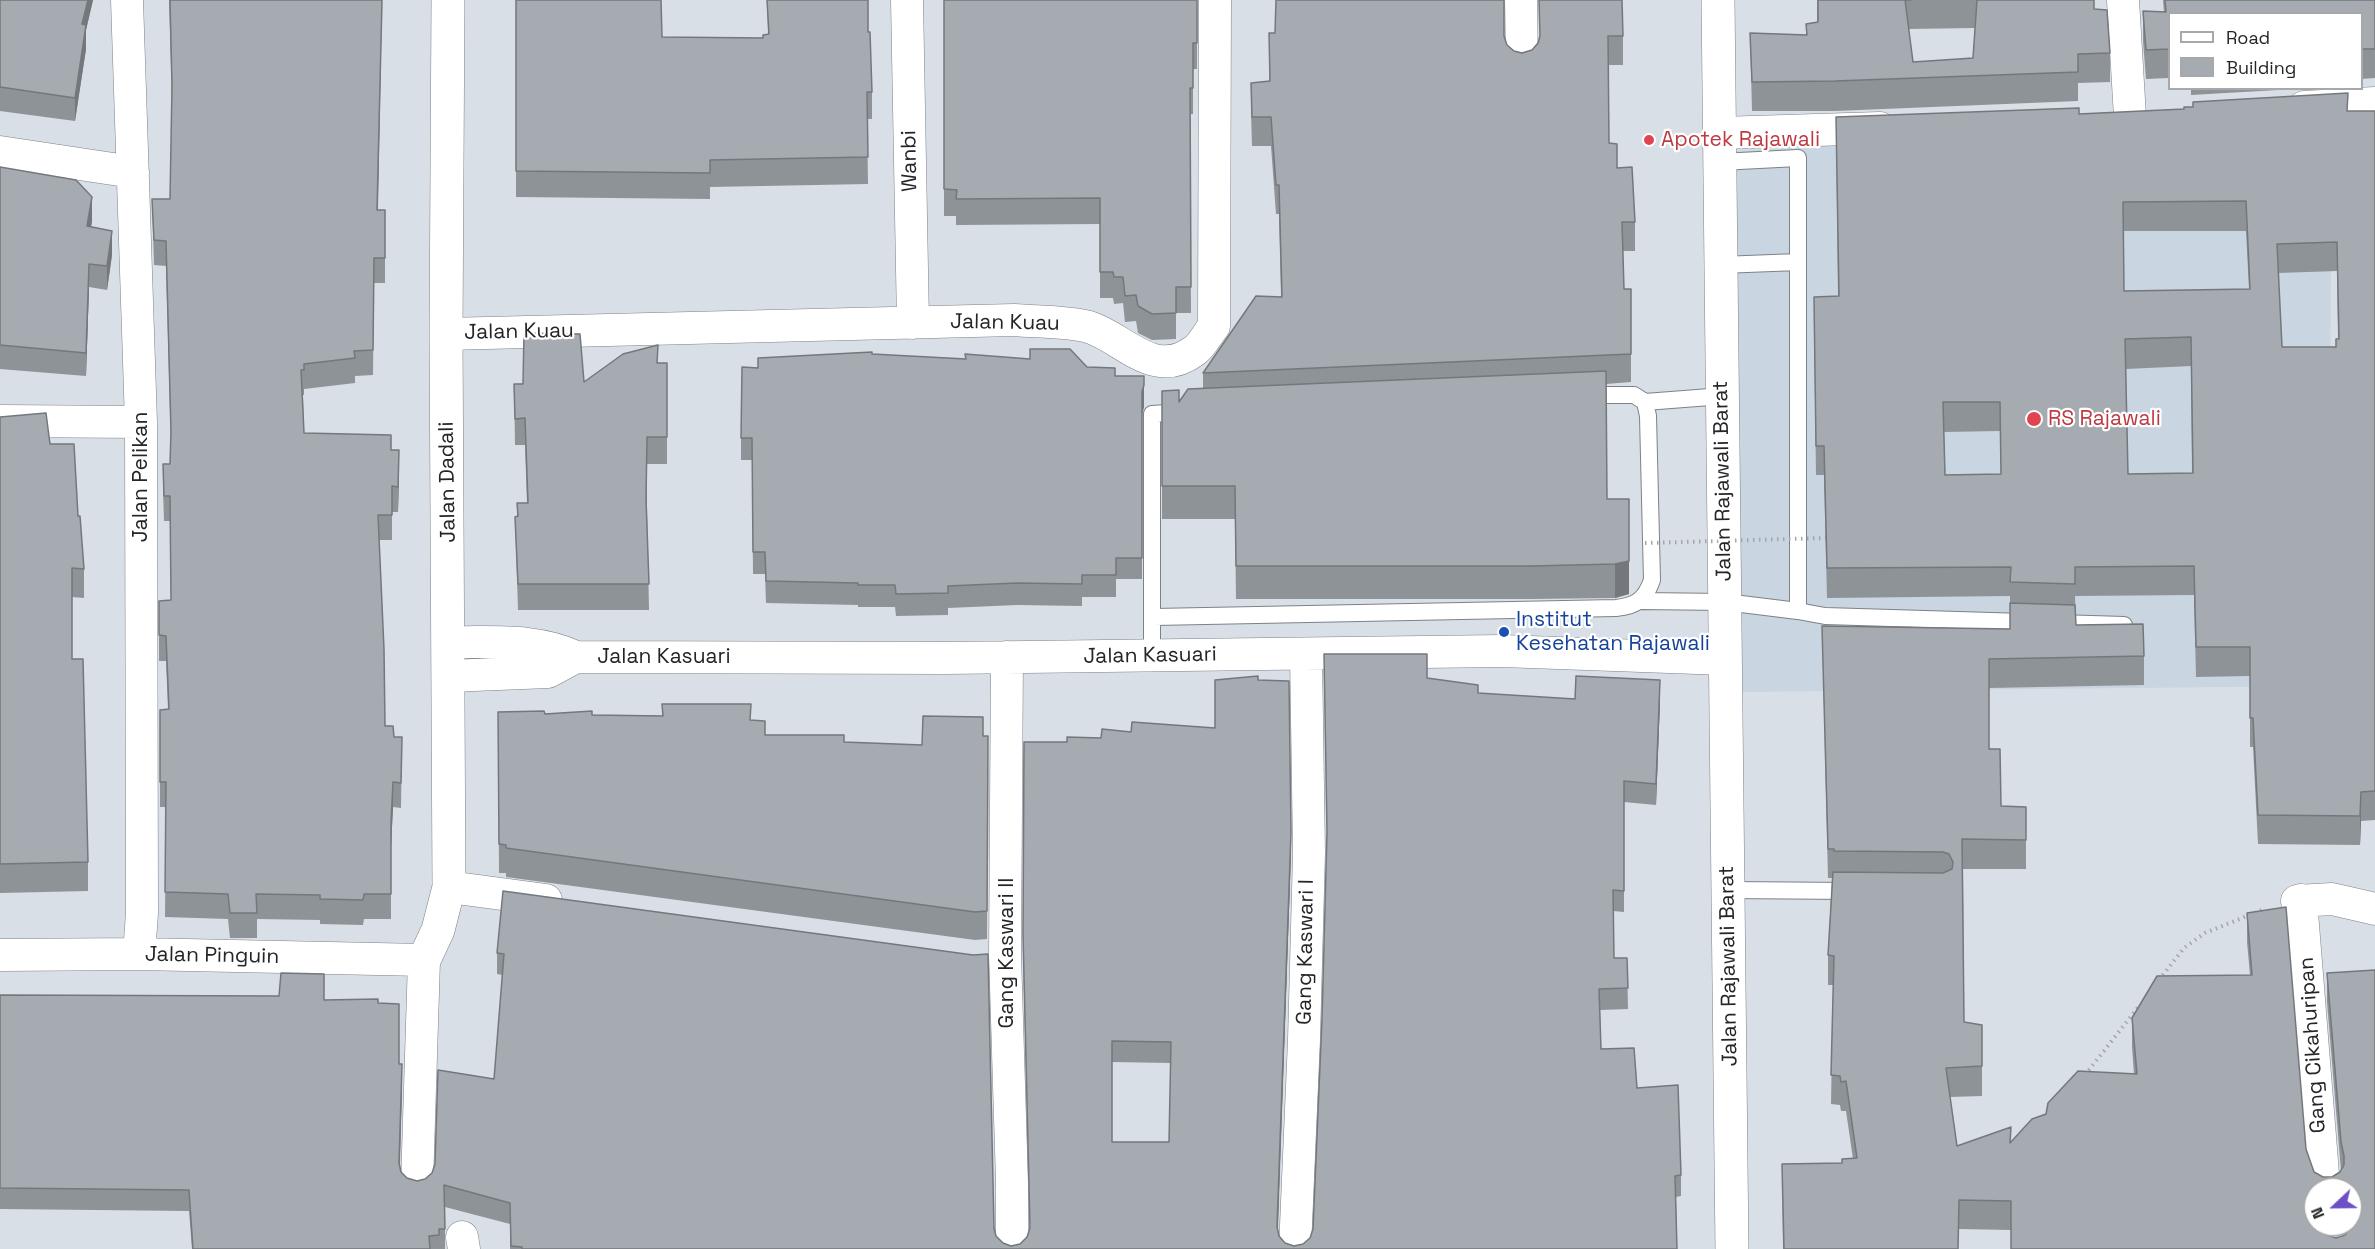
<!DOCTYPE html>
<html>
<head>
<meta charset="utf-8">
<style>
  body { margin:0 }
  #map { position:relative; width:2375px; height:1249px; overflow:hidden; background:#d9dfe6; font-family:"Space Grotesk",sans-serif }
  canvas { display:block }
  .legend { position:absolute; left:2168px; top:12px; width:195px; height:78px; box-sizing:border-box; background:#fff; border:2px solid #a7a8a9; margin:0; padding:8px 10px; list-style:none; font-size:18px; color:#232527 }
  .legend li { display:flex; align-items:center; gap:12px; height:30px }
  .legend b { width:30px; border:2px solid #a7a8a9 }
  .north { position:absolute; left:2303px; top:1177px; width:60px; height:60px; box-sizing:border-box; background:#fff; border:2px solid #a7a8a9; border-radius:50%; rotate:248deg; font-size:16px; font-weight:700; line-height:24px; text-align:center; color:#232527 }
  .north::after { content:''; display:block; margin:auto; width:21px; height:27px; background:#6e4fc8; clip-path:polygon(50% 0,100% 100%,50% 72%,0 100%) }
</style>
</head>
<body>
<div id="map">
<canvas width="2375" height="1249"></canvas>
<ul class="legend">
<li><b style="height:8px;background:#fff"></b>Road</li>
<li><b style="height:16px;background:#a5abb1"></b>Building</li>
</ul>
<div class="north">N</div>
</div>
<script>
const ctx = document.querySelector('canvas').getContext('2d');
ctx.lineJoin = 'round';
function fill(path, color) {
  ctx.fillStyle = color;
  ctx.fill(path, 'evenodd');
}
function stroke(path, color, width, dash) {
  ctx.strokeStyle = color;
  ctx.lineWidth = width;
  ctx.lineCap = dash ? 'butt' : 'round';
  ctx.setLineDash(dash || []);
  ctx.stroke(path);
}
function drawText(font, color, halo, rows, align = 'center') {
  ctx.font = font + ' "Space Grotesk",sans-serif';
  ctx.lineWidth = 4.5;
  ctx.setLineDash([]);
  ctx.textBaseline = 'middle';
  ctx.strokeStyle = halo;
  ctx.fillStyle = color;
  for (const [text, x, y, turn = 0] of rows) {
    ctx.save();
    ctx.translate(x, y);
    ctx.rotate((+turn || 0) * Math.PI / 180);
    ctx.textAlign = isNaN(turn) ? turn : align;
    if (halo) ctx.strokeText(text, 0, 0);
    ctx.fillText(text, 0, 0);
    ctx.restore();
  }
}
fill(new Path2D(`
  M2332,117L2328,686L1740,692L1734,151Z`), '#c9d5e1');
const lane = new Path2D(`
  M1720,162L1798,158V611L1825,616L2124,625
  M1721,265L1798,262
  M1645,402L1723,396
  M1641,601L1725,602L1798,611
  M1154,617L1616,608C1636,606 1645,600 1652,580L1648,416L1645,402L1634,395H1583
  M1152,656V414L1183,412
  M1728,890L1852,891`);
const street = new Path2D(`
  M127,0L141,422L142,913L139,954
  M907,0L913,323
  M1521,0L1522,64
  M2123,0L2130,117
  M2304,107L2375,103
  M1720,133L1880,128
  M0,152L133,172
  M446,334L1014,320C1037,322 1067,321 1089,327C1124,338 1154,381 1194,351C1202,346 1208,333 1214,326L1215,0
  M0,421L141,422
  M449,642C493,643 536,638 576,657L946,658L1502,651L1725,659
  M1007,657L1005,955L1012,1182V1249
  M449,676L548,672L576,657
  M449,887L546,900
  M2301,900L2323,1174L2327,1189
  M2297,901L2332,899L2375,909
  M0,955L139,954L424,960L417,1184
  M2334,1225L2335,1249
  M462,1237L464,1249
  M1295,1249L1304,1040L1309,853L1306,654`);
const secondary = new Path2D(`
  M424,960L438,930L449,887L446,334L448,0`);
const highway = new Path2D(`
  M1718,0L1732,1249`);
stroke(lane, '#7c8287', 18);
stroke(street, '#7c8287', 33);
stroke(secondary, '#7c8287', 34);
stroke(highway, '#7c8287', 34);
stroke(new Path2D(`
  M2159,980L2184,948L2205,933L2264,909
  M2085,1075L2140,1005`), '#a2a6ac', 4, [1.5, 4.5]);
stroke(lane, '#fff', 16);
stroke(street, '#fff', 32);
stroke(secondary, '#fff', 33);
stroke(highway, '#fff', 33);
stroke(new Path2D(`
  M1645,543L1826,538`), '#a2a6ac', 4, [1.5, 4.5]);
fill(new Path2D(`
  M0,0H93L86,30V49L75,121L0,111Z
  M169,0H382L378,210H385V283H374L373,375L355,376V383L304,389V395H303L304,433L391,450L399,475L398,512H392V540H379L385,726L394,737H402L401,808L393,807L391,847V919H364L363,925L320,924V920L257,919V938H230L228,919L165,917L166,807H160V710L168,709L166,661H159V601L171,600L170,521H164L163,489V464H170L171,448L166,266L154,265L152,199H170L172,102Z
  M516,0L662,37L763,38L768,34L767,0H868V32L872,92V119H867L868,184L710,187V199L516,197Z
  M944,0H1197V69H1193V114H1190L1191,313H1176V339L1152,340L1138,333L1136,321L1125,322L1123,303L1114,304L1113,298H1100V224L956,225V216H944Z
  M1817,0H2094V9L2110,53V82L2078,83V101L1835,111H1752L1750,33L1806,35V24L1817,22ZM1975,28L1973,58L1913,62L1908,29Z
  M2163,0H2375V78L2361,79V14H2169V78L2146,79L2143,41V11L2164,12Z
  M1275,33L1504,36L1507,45L1514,51L1522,53L1532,50L1538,43L1540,37L1623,36V65H1608L1609,143L1635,222V251H1623L1624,289H1631V382L1606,384L1607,499L1629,594L1615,598L1531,599H1236L1235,519H1162V391L1179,402L1203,389V373L1281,296L1279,214H1276L1271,146H1252L1251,112V83L1269,81Z
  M2191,88H2313L2191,95Z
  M2348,111H2375V820L2361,821L2360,845L2258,844L2253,747H2250V676L2196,677L2194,595L2075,596L2076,625L2144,656V685L1989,688V749L2001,806L2026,836V869H1963L1964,1022L1982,1025V1096L1950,1097L1957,1146L2011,1142L2046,1114L2134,1074L2132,1047V1018L2250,975L2247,942V913L2306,1149L2314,1172L2323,1177H2332L2341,1171L2327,1002V973L2375,1249L2011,1230L1959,1229L1958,1249H1783L1782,1164L1842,1163L1853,1159L1846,1111H1841L1840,1105L1831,1104L1833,985H1828V955L1832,878H1828L1822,626L2010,629V596L1827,598L1824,475H1816L1814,326L1838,296L1836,117ZM2123,231H2246L2249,289L2124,291ZM2337,271L2338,339L2336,347H2282L2278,273ZM2191,366L2192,473L2128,474L2126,369ZM2000,431L2001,474L1945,475L1944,432ZM2315,1189H2351V1228L2345,1235L2336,1238L2326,1235L2315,1225Z
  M0,167L92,221L91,227L112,255L107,290L89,287L86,376L0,369Z
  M1030,349L1115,376L1144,407L1142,414V579H1116V597H1082V606L1017,605L948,608V615L896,616L895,607H858V605L766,603L765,574H753L752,460H741V438L758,368L872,354L965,359H1030Z
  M658,363H667V464H647V508L649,610H518L515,517L517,516V503H527L525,445H515L514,384L584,382Z
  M0,417L50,444L78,516L84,569V598L72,597V659L88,862V891L0,893Z
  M1427,678L1478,693L1575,699L1660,701L1656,805L1624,802V912L1613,911L1614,958H1627L1628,1009L1600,1010L1601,1049L1637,1088L1681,1175V1196L1676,1197L1677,1249H510V1224L445,1207V1249H192L189,1211L0,1209V995L324,1000L378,1003L399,1064L402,1085L400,1165L401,1172L407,1178L417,1181L425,1179L432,1173L494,1079L503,975L497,974V953L503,891L994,1228L996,1236L1003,1243L1011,1246L1020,1244L1027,1237L1030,1230L1023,955L1024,742H1067L1101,738L1131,732L1215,728L1258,680L1291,853L1278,1230L1279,1236L1285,1243L1294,1246L1303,1244L1310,1238L1313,1229ZM1112,1062L1171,1063L1169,1142H1112Z
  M662,704L751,720L765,735L844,742L922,745L988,736L987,939L975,940L506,877V873H499L498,712L545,714L662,716Z`), '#8e9398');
fill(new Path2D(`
  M88,0H93L86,30V49L75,121V98L82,24Z
  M382,0L377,235V210Z
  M92,197V221L87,250V226Z
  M112,231V255L107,290V266Z
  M89,264V287L86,376V353Z
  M1144,385V407L1142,414V392Z
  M399,450V475L398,512V487Z
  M1629,561V594L1615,598V564Z
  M1660,680V701L1656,805V784Z
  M393,782V807L391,847V822Z
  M2361,792V821L2360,845V816Z
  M1291,832V853L1277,1248V1227Z
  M402,1064V1085L399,1184V1163Z
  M2334,1178V1189H2318V1187L2325,1180Z`), '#74787c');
const building = new Path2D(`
  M0,0H88L82,24L86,25L75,98L0,87Z
  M170,0H382L377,210H385V258H374L373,350L354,351L355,358L304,364V370H301L304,433L391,435V450H399L398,487L392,486V515H378L384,649L385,726H393L394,737H402L401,783L393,782L391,822V894H364L363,900L320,899V895L256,894L257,913H230L228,894L165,892L166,782H160V710L169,709L166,636L159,635V601L171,600L170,496H164L163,464H170L171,432L166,241L154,240L152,199H170L172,86Z
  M516,0H661L662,37L763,38V35L769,34L767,0H868V32H870L872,92H867L868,157L710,160V173L516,171Z
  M944,0H1197V43H1193V88H1190L1191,287H1176V313L1152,314L1138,306L1136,295L1125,296L1123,277H1114L1113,272H1100V198L956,199L957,190L944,189Z
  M1276,0H1504V36L1507,45L1514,51L1522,53L1532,50L1538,43L1540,36L1539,0H1622L1623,36H1608L1609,143L1617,144V168L1632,167L1635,222H1622L1624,289H1631V354L1203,373L1256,296L1282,297L1279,185H1276L1271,117H1252L1251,83L1270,81L1269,33H1275Z
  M1818,0H1911H1905L1913,62L1973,58L1977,0H2094V9L2107,10L2110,53L2078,54V72L1835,81L1752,82L1750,33L1807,35L1806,24L1818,22Z
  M2165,0H2375V49H2361V14H2169V49L2146,50L2143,11L2166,12Z
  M2348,93L2347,111H2375V791L2361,792L2360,816L2258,815L2253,718H2250V647H2196L2194,566L2075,567V584L2010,582L2011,567L1827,568L1824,446H1816L1814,297L1839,296L1836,117L2079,108V114L2184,109V107H2193V102ZM2246,201L2250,289L2124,291L2123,202ZM2337,242L2339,339H2336V347H2282L2277,244ZM2191,337L2193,473L2128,474L2125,339ZM1943,402H2000L2001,474L1945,475Z
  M0,167L76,180L92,197L87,226L112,231L107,266L89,264L86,353L0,345Z
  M524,333L580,334L584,382L623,354L658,345L657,363H667V437H647L646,499L649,584H518L515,517L518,516L517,503H528L525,418L515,419L514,384H523Z
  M1030,349H1070L1087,367L1115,368V376H1144V385L1142,392V558H1116V575H1082V584L1017,583L948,586V593L896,594L895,585H858V583L766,581L765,552H753L752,438H741L742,367L758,368V358L872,352V354L966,359L965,354L1030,359Z
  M1606,371L1607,499H1629V561L1615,564L1531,566H1236L1235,486H1162V391L1179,390V402L1188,389Z
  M46,413L50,444H74L78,516H80L84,569L72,568V659H83L88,862L0,864V417Z
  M2010,603L2075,605L2076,625L2143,624L2144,656L1989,659V749H2000L2001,806L2026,807V840L1962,839L1964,1022L1982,1025V1066L1946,1068L1957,1146L2011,1127L2010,1143L2032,1119L2046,1114L2048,1103L2078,1071L2137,1074L2132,1018L2157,976L2252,975L2247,913L2286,907L2306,1149L2314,1172L2323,1177H2332L2340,1172L2344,1165V1156L2341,1142L2327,973L2375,970V1249H2011V1201L1959,1200L1958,1249H1784L1782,1164L1842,1163V1159L1857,1158L1846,1081L1841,1082L1840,1076L1831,1075L1834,956L1828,955L1833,872L1943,873L1952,869L1953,862L1949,854L1943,852L1834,851V849H1828L1822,626L2010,629ZM2334,1178L2343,1180L2351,1189L2352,1194L2351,1228L2345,1235L2336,1238L2326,1235L2320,1230L2318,1225H2315V1189H2318V1187L2325,1180Z
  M1324,654H1427V678L1478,685V693L1575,699L1576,676L1660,680L1656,784L1624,781V891L1613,890L1614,958H1627L1628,988L1599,989L1601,1049L1634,1048L1637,1088L1678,1085L1681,1175L1675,1176L1677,1249H522V1247L511,1246L510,1203L444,1185L445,1229H439V1235L429,1236L430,1249H193L189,1190L0,1188V995L279,996L281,973L324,974V1000L378,999V1003L399,1004V1064H402L399,1163L401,1172L407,1178L417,1181L425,1179L432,1173L435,1164L438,1070L494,1079L504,954L497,953L503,891L973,955L988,954L994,1228L996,1236L1003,1243L1011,1246L1020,1244L1027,1237L1030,1228L1023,934L1024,742H1067V737L1101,738L1102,729L1131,732L1132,722L1215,728V680L1258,676V680L1289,681L1291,832L1277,1227L1279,1236L1285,1243L1294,1246L1303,1244L1310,1238L1313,1229L1322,1019L1327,832ZM1112,1041L1171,1042L1169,1142H1112Z
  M662,704H751L750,720L765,721V735H844V742L922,745L923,716L983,717V736H988L987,911L975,912L506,848V845L499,844L498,712L544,711L545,714L592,711V715L663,716Z`);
fill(building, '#a5abb1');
stroke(building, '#74787c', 1.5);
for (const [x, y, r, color] of [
  [1649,140,6,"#e0444e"],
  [2034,419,8,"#e0444e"],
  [1504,632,6,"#1a4fb4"]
]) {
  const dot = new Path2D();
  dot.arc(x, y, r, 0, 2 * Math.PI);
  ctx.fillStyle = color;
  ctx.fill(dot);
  stroke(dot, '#fff', 2);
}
drawText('21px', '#be3a42', '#fff', [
  ["Apotek Rajawali",1661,140],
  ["RS Rajawali",2048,419]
], 'left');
drawText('21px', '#232527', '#fff', [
  ["Wanbi",910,161,-91],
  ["Jalan Kuau",1005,323,1],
  ["Jalan Kuau",519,332,-1],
  ["Jalan Pelikan",141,477,-90],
  ["Jalan Rajawali Barat",1723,481,-91],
  ["Jalan Dadali",448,482,-91],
  ["Jalan Kasuari",1150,656,-1],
  ["Jalan Kasuari",664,657],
  ["Gang Kaswari I",1306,952,-89],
  ["Gang Kaswari II",1007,953,-90],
  ["Jalan Pinguin",212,956,1],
  ["Jalan Rajawali Barat",1729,966,-91],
  ["Gang Cikahuripan",2313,1045,-94]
]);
drawText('21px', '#164399', '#fff', [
  ["Institut",1516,620],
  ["Kesehatan Rajawali",1516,644]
], 'left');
</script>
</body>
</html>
